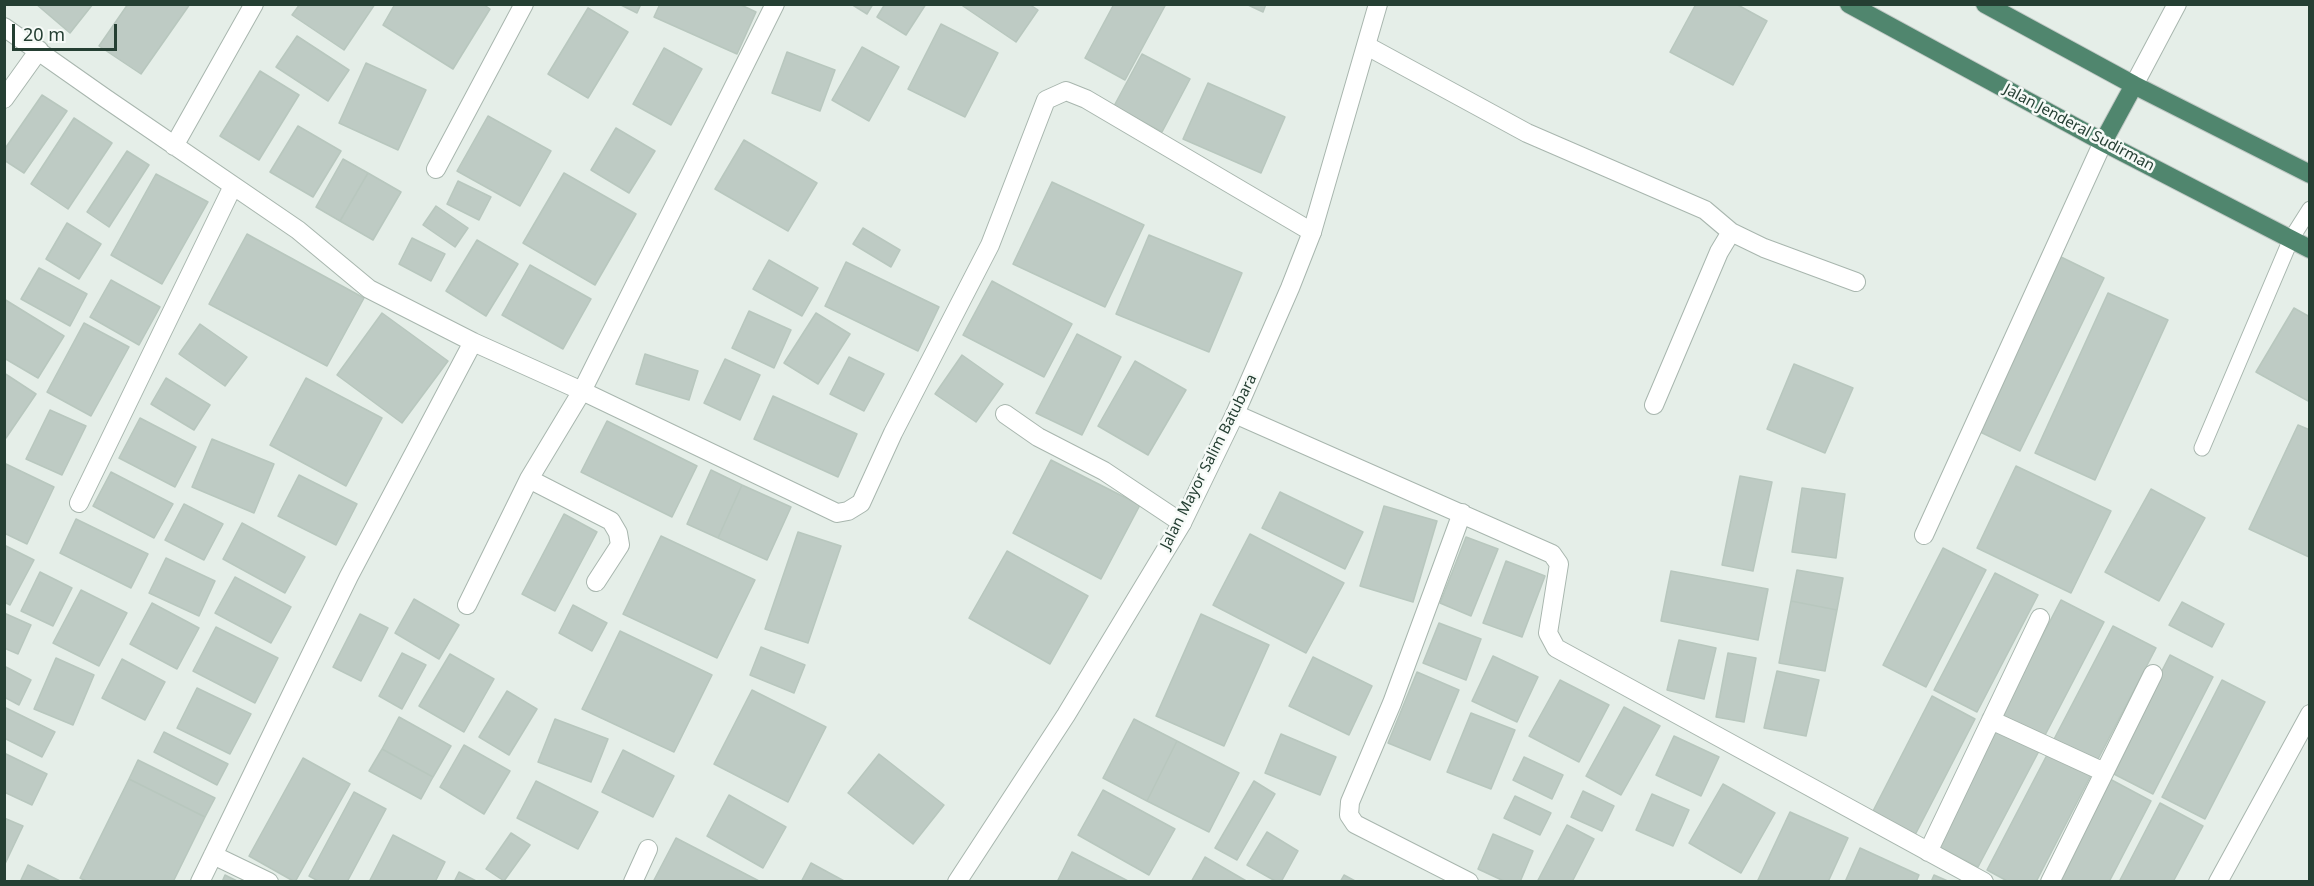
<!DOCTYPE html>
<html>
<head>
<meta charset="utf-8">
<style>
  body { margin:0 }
  #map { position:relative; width:2314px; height:886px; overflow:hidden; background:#e5eee8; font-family:"Noto Sans",sans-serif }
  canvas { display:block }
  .frame { position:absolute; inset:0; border:6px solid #253f33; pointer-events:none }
  .scale { position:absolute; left:12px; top:24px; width:105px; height:27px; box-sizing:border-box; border:3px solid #253f33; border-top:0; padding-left:8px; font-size:18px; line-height:21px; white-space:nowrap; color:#253f33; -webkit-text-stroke:4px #f6faf7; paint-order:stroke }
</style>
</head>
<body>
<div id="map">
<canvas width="2314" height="886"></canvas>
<div class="frame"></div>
<div class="scale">20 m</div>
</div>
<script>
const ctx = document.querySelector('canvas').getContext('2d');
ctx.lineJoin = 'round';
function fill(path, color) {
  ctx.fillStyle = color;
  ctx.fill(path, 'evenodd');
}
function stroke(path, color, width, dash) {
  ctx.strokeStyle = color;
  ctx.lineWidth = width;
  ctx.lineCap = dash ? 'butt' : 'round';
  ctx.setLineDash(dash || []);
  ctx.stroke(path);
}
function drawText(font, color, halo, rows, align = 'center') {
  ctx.font = font + ' "Noto Sans",sans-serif';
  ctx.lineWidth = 5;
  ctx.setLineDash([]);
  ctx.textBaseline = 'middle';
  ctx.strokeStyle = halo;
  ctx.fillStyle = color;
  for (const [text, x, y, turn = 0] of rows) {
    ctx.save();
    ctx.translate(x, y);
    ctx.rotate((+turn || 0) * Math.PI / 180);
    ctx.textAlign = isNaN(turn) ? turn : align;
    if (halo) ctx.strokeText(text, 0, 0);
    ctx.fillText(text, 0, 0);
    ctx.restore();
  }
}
const building = new Path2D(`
  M36,4H93L70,33Z
  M128,4H190L141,74L99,46Z
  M300,4H375L344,50L292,15Z
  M395,4H483L490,9L453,69L383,25Z
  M619,4H641L637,13Z
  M660,4H739L756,12L737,54L654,17Z
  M851,4H873L867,14Z
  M885,4H926L906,35L877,17Z
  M960,4H1029L1038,10L1016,42Z
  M1114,4H1166L1125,80L1085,58Z
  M1246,4H1266L1263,12Z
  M1696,4H1736L1767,21L1733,85L1670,52Z
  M588,8L628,32L588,98L548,74Z
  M941,24L998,53L965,117L908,89Z
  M297,36L349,70L328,101L276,67Z
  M862,47L899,67L869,121L832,100Z
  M664,48L702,69L671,125L633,104Z
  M787,52L835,70L820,111L772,93Z
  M1142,54L1190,79L1162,132L1114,106Z
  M366,63L426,90L398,150L339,123Z
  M260,71L299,95L259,160L220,136Z
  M1208,83L1285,117L1261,173L1183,139Z
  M42,95L67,111L24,173L4,160V150Z
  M488,116L551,151L520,206L457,171Z
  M74,118L112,143L68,209L31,184Z
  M298,126L341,151L313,197L270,172Z
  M616,128L655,151L629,193L591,170Z
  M744,140L817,183L788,231L715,189Z
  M127,151L149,165L109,227L87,212Z
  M343,159L368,173L340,221L316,207Z
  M368,173L401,192L373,240L340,221Z
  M564,173L636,214L595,285L523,243Z
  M156,174L208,202L162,284L111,255Z
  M458,181L491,197L479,220L447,204Z
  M1052,182L1144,225L1105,307L1013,264Z
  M436,206L468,228L455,247L423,225Z
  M67,223L101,244L79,279L46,259Z
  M863,228L900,250L891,267L853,244Z
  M247,234L364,298L327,366L209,304Z
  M1149,235L1242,273L1209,352L1116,314Z
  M412,238L445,254L431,281L399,264Z
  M477,240L518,264L486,316L446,291Z
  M2061,257L2104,278L2020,451L1976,430Z
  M769,260L818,288L802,316L753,289Z
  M846,262L939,307L918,351L825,306Z
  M530,265L591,299L563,349L502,315Z
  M39,268L87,294L70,326L21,299Z
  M111,280L160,307L139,345L90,317Z
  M992,281L1072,324L1044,377L963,335Z
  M2108,293L2168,320L2095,480L2035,453Z
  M4,299L64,336L38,378L4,358Z
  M2294,308L2310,317V402L2256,372Z
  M749,311L791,330L774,368L732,348Z
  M382,313L448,361L402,423L337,375Z
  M816,313L850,334L818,384L784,363Z
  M84,323L129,347L91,416L47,392Z
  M200,324L247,357L225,386L179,354Z
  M1077,334L1121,357L1082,435L1036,413Z
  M645,354L698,371L689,400L636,384Z
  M962,355L1003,384L976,422L935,394Z
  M849,357L884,374L864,411L830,394Z
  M725,359L760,375L740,420L704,403Z
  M1135,361L1186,390L1148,455L1098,426Z
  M1794,364L1853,388L1825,453L1767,429Z
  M4,373L36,394L6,438L4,437Z
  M166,378L210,405L194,430L151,404Z
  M306,378L382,418L346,486L270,445Z
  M773,396L857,434L838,477L754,439Z
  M50,410L86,426L62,475L26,459Z
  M140,418L196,447L175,487L119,458Z
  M607,421L697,466L672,517L581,472Z
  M2298,425L2310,430L2309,557L2249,529Z
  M212,439L274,464L254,513L192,487Z
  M1051,460L1140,505L1101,579L1013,533Z
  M6,464L54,487L27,544L4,533Z
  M2016,466L2111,511L2071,593L1977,548Z
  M711,470L742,485L718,538L687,524Z
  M111,472L173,504L154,538L93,506Z
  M299,475L357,504L336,545L278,516Z
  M1740,476L1772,482L1753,571L1722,565Z
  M742,485L791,507L767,560L718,538Z
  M1802,488L1845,494L1836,558L1792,552Z
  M2151,489L2205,518L2159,601L2105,572Z
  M1280,492L1363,532L1345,569L1262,528Z
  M184,504L223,524L204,560L165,540Z
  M1384,506L1437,521L1413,602L1360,586Z
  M564,514L597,532L555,611L522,594Z
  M76,519L148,554L131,588L60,553Z
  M242,523L305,557L285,593L223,559Z
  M798,532L841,546L808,643L765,629Z
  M1250,534L1344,583L1306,653L1213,605Z
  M661,536L755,580L717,658L623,614Z
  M1466,537L1498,549L1471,616L1440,603Z
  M4,545L34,560L10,605L4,602Z
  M1943,548L1986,570L1926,687L1883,665Z
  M1007,551L1088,596L1050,664L969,618Z
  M166,558L215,581L199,616L149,593Z
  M1506,561L1545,576L1522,637L1483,623Z
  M1797,570L1843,578L1837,610L1791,601Z
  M1671,571L1768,589L1758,640L1661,621Z
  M40,572L72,588L53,626L21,611Z
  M1995,573L2038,595L1977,712L1934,690Z
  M235,577L291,607L271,643L215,613Z
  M81,590L127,613L99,666L53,643Z
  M414,599L459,625L439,659L395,633Z
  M2061,600L2104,622L2043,739L2000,717Z
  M1791,601L1837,610L1825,671L1779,663Z
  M2182,602L2224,624L2212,647L2169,625Z
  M152,603L199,628L177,669L130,644Z
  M573,605L607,623L592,651L559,633Z
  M4,613L31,625L18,654L4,648Z
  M360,614L388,628L361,681L333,667Z
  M1201,614L1269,645L1224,746L1156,716Z
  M1439,623L1481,639L1466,680L1423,663Z
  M2113,626L2156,648L2095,765L2052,743Z
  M216,627L278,658L255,703L193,671Z
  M620,631L712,675L674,752L582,709Z
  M1679,640L1716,648L1704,699L1667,690Z
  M761,647L805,665L794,693L750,675Z
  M402,653L426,665L402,709L379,696Z
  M1728,653L1756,658L1744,722L1716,717Z
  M450,654L494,679L464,732L419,706Z
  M2170,655L2213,677L2153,794L2110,772Z
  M1493,656L1538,677L1517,722L1472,701Z
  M1313,657L1372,686L1349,735L1289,706Z
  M56,658L94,675L73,725L34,709Z
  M122,659L165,682L145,720L102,698Z
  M4,666L31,680L19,705L4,697Z
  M1777,671L1819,680L1806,736L1764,728Z
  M1417,672L1459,690L1430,760L1388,743Z
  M1560,680L1609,705L1579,762L1529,736Z
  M2222,680L2265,702L2205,819L2162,797Z
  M197,688L251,714L230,754L177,728Z
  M752,690L826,727L788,802L714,764Z
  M507,691L537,709L509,755L479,737Z
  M1932,696L1975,719L1915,835L1872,813Z
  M4,707L55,732L42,757L4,738Z
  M1624,707L1660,726L1621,795L1586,776Z
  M1471,713L1515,730L1491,789L1447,772Z
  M399,717L451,746L433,777L382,749Z
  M555,719L608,739L591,782L538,762Z
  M1134,719L1177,741L1147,801L1103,778Z
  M1996,729L2039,751L1978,867L1935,845Z
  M164,732L228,764L217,785L154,752Z
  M1281,734L1336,757L1320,795L1265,773Z
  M1674,736L1719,757L1701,796L1656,775Z
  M1177,741L1239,773L1209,832L1147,801Z
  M464,745L510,771L484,814L440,787Z
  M382,749L433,777L421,799L369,771Z
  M623,750L674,776L653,817L602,792Z
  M4,753L47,774L32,805L4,792Z
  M2048,753L2091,775L2036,882H2009L1987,870Z
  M879,754L944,805L913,844L848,793Z
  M1524,757L1563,775L1552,799L1513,780Z
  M303,758L350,784L295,882L249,856Z
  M138,760L215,798L205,817L129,779Z
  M2108,778L2151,801L2109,882H2054Z
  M129,779L205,817L173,882H88L80,878Z
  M536,781L598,812L578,849L517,818Z
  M1254,781L1275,794L1237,860L1215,848Z
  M1723,784L1775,813L1741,873L1689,843Z
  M1103,790L1175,829L1149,875L1078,835Z
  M1583,791L1614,806L1602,831L1571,817Z
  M354,792L386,809L347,882H320L309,876Z
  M1652,794L1689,810L1673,846L1636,830Z
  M729,795L786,827L763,868L707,836Z
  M1515,796L1551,813L1540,835L1504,818Z
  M2160,803L2203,826L2173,882H2119Z
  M1790,812L1848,838L1828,882H1757Z
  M4,818L23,826L4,866Z
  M1567,825L1594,839L1572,882H1537Z
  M1267,832L1298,851L1281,882H1277L1247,865Z
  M511,833L530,845L504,881L486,869Z
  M1493,834L1533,851L1520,882H1506L1478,869Z
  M393,835L445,862L435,882H369Z
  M676,838L761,882H653Z
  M1860,848L1919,875L1916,882H1845Z
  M1072,852L1130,882H1057Z
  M1205,857L1248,882H1191Z
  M811,863L846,882H801Z
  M28,865L62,882H20Z
  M459,872L478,882H454Z
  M225,875L239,882H222Z
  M1344,875L1357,882H1340Z
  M1934,875L1950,882H1931Z`);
fill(building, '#becbc4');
stroke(building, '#b8c7be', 1.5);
const service = new Path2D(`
  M2202,448L2291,239L2310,209`);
const minor = new Path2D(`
  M4,27L105,98L298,230L369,289L473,342L582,391L837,513L848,511L861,503L893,433L990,245L1046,100L1066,91L1086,99L1312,232
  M1367,46L1527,133L1705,210L1731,232L1719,252L1654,405
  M2134,85L2177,4
  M4,99L39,50
  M174,146L254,4
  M436,169L524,4
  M1731,232L1764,248L1856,282
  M1005,414L1038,437L1104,471L1182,523
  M1235,414L1552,554L1559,564L1548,633L1556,648L1984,882
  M529,479L611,521L618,533L620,545L596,582
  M79,503L233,186
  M1462,513L1392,703L1350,802L1349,815L1355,824L1469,882
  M1924,535L2103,142
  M467,605L529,479L582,391L775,4
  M1991,720L2104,772
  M1928,852L2040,618
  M213,855L269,882
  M200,882L349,576L473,342
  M633,882L648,849
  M2050,882L2153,674
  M2218,882L2310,714`);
const tertiary = new Path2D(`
  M957,882L1066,715L1182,523L1235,414L1290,288L1312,232L1378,4`);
const trunk = new Path2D(`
  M1849,4L2103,142L2310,249
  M1985,4L2134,85L2310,174
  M2103,142L2134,85`);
stroke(service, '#a8b6ae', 17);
stroke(minor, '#a8b6ae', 20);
stroke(tertiary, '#a8b6ae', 20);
stroke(trunk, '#c2c9c6', 20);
stroke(service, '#fff', 15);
stroke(minor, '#fff', 18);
stroke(tertiary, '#fff', 18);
stroke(trunk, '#50866e', 18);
drawText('15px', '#253f33', '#f6faf7', [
  ["Jalan Jenderal Sudirman",2079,128,28],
  ["Jalan Mayor Salim Batubara",1209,462,-63]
]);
</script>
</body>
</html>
